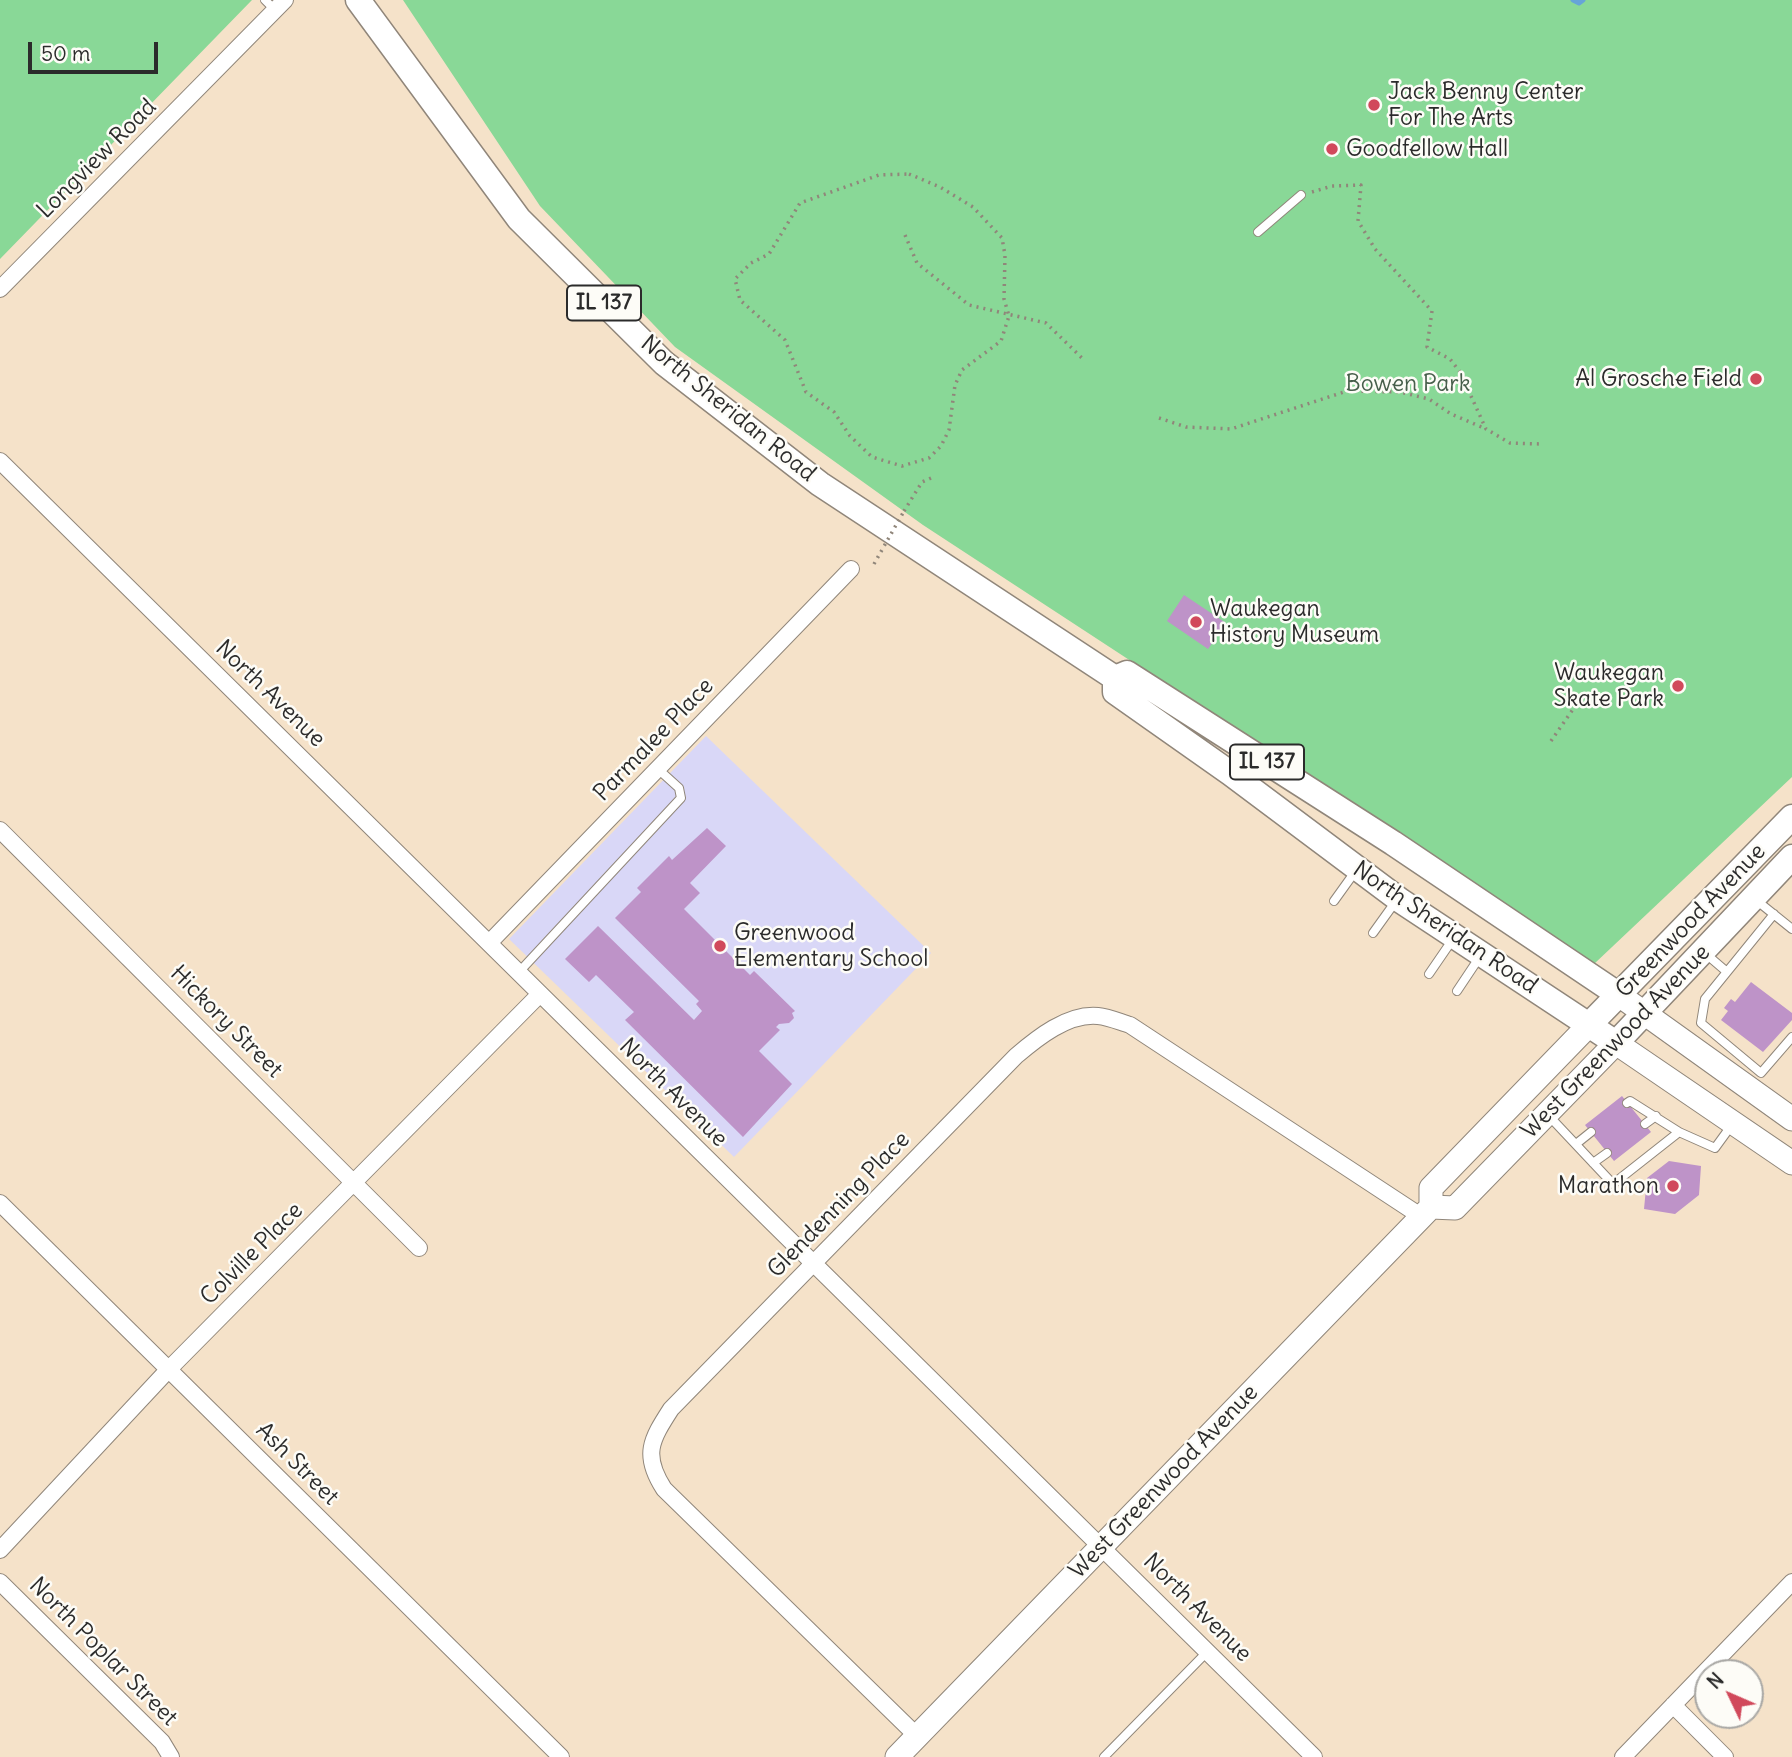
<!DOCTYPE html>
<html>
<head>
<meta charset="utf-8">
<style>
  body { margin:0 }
  #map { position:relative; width:1792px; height:1757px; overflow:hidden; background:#f5e2c9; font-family:Delius,sans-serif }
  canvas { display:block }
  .north { position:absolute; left:1694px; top:1659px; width:70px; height:70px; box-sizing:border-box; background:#fdfcf7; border:2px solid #a9a8a5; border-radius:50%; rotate:314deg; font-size:19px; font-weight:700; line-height:28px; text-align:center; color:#2b2b2b }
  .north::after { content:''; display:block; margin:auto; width:24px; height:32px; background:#d1495b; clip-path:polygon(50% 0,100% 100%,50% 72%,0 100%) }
  .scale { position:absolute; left:28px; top:42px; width:130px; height:32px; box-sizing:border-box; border:4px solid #2b2b2b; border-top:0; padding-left:9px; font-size:21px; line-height:24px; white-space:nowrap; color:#2b2b2b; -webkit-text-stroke:5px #fdfcf7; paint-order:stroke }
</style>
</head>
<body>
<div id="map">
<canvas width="1792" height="1757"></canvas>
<div class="north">N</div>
<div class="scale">50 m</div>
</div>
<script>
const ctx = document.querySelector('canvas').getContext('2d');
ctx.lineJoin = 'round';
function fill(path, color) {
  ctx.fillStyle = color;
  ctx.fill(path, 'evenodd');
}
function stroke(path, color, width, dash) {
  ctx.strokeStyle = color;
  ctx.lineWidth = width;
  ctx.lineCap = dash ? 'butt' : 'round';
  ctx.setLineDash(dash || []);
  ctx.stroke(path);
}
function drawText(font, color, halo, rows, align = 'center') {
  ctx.font = font + ' Delius,sans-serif';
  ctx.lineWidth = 5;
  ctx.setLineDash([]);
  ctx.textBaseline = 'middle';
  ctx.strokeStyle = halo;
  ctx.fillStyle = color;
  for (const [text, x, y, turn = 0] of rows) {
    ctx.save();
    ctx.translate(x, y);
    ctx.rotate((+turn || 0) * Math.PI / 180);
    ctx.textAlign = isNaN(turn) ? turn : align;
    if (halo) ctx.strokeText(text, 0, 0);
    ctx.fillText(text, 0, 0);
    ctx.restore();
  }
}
fill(new Path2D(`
  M706,736L931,953L734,1157L509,939Z`), '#d9d7f7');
fill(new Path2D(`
  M0,0H252L0,259Z
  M403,0H1792V777L1594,964L923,525L675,347L540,206Z`), '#89d897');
stroke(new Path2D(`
  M1573,0L1579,3L1583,0`), '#66a4d8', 5);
fill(new Path2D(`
  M1184,595L1226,623L1208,649L1167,621Z
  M707,828L726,846L690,883L700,893L684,909L750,975L754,971L795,1011L792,1013L794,1018L789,1023L779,1024L776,1027L780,1030L759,1051L792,1084L743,1137L625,1020L634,1012L596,975L589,982L565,959L598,926L694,1020L702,1011L696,1004L699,1001L615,918L641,892L637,888L669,856L672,860Z
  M1751,982L1792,1013V1020L1763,1052L1721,1020L1728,1011L1724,1008L1731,999L1735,1002Z
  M1622,1096L1651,1132L1614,1161L1585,1125Z
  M1669,1161L1701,1166L1699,1195L1675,1214L1644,1209L1647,1178Z`), '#be93c8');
const lane = new Path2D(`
  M265,0L275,10
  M1258,232L1301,195
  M1756,900L1792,929
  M1334,901L1357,869
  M1774,914L1705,999L1701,1023L1761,1073L1792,1037
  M1373,933L1396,901
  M1706,954L1727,972
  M519,972L681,798L679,788L658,769
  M1429,974L1453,939
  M1457,991L1481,955
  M1627,1103L1630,1101L1679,1132L1715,1148L1731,1126
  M1549,1116L1613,1184L1679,1132
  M1645,1124L1656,1116
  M1576,1144L1591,1132
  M1593,1163L1607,1153
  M1104,1757L1208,1651`);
const street = new Path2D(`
  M0,289L285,0
  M0,461L1314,1757
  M0,830L419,1248
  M490,942L851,569
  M0,1203L561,1757
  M0,1550L169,1369L540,994
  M0,1582L162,1742L171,1757
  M1673,1705L1725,1757
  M917,1736L664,1489C642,1455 651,1440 671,1409L1016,1056C1037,1038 1068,1013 1098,1016C1109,1017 1120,1022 1130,1025L1422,1217
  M1623,1757L1792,1582`);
const secondary = new Path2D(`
  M1619,995L1792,1119
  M1431,1207L1455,1208L1616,1043L1792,1163
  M897,1757L1431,1207V1188L1589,1025`);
const primary = new Path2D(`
  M358,0L519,219L664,363L820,484L1115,678
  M1115,678V692L1230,773L1401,901L1616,1043L1792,857
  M1115,678L1127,673L1393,843L1619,995
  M1589,1025L1792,817`);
stroke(lane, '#90867a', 10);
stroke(street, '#90867a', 18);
stroke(secondary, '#90867a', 25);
stroke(primary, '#90867a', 27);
stroke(new Path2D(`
  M909,174L940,187L973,207L1002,238L1005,255L1004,299L1009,316L1001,341L962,370L955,385L949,430L941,446L929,458L902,466L872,457L850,436L834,412L806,392L785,340L740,300L735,279L751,263L769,254L800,203L879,175Z
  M1312,192L1332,186L1361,185L1358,221L1375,249L1432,311L1427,347L1450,359L1460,372L1486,429L1510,443L1541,444
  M905,235L917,263L969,305L1046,323L1085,361
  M1159,418L1186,427L1231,429L1347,391L1400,392L1429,399L1451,414L1486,429
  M904,511L922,482L931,478
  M1551,741L1576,705`), '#90867a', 3.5, [2, 5]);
stroke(lane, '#fff', 8);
stroke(street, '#fff', 16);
stroke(secondary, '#fff', 23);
stroke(primary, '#fff', 24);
stroke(new Path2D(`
  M874,564L904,511`), '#90867a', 3.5, [2, 5]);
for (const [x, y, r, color] of [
  [1374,105,7,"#d1495b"],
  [1332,149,7,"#d1495b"],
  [1756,379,7,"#d1495b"],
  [1196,622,7,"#d1495b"],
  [1678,686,7,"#d1495b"],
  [720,946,7,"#d1495b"],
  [1673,1186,7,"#d1495b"]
]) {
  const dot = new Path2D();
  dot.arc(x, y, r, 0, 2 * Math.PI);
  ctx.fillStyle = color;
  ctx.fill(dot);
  stroke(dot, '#fdfcf7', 2.5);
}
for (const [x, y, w] of [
  [604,303,74],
  [1267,762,74]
]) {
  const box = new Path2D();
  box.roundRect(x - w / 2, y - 17.5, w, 35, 5);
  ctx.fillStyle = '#fdfcf7';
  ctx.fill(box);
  stroke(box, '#2b2b2b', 2);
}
drawText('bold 21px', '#2b2b2b', null, [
  ["IL 137",604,303],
  ["IL 137",1267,762]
]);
drawText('23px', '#2b2b2b', '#fdfcf7', [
  ["Jack Benny Center",1388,92],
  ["For The Arts",1388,118],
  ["Goodfellow Hall",1346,149],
  ["Al Grosche Field",1742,379,"right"],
  ["Waukegan",1210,609],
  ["History Museum",1210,635],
  ["Waukegan",1664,673,"right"],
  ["Skate Park",1664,699,"right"],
  ["Greenwood",734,933],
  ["Elementary School",734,959],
  ["Marathon",1659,1186,"right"]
], 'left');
drawText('23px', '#2b2b2b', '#fdfcf7', [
  ["Longview Road",97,159,-45],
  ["North Sheridan Road",728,409,39],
  ["North Avenue",270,694,44],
  ["Parmalee Place",654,740,-46],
  ["Greenwood Avenue",1691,921,-46],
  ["North Sheridan Road",1445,928,34],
  ["Hickory Street",226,1022,45],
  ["West Greenwood Avenue",1616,1042,-46],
  ["North Avenue",673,1093,45],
  ["Glendenning Place",839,1205,-46],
  ["Colville Place",252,1254,-45],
  ["Ash Street",297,1464,45],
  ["West Greenwood Avenue",1164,1482,-46],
  ["North Avenue",1197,1608,45],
  ["North Poplar Street",103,1652,45]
]);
drawText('23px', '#475f4b', '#fdfcf7', [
  ["Bowen Park",1408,384]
]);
</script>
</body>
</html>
